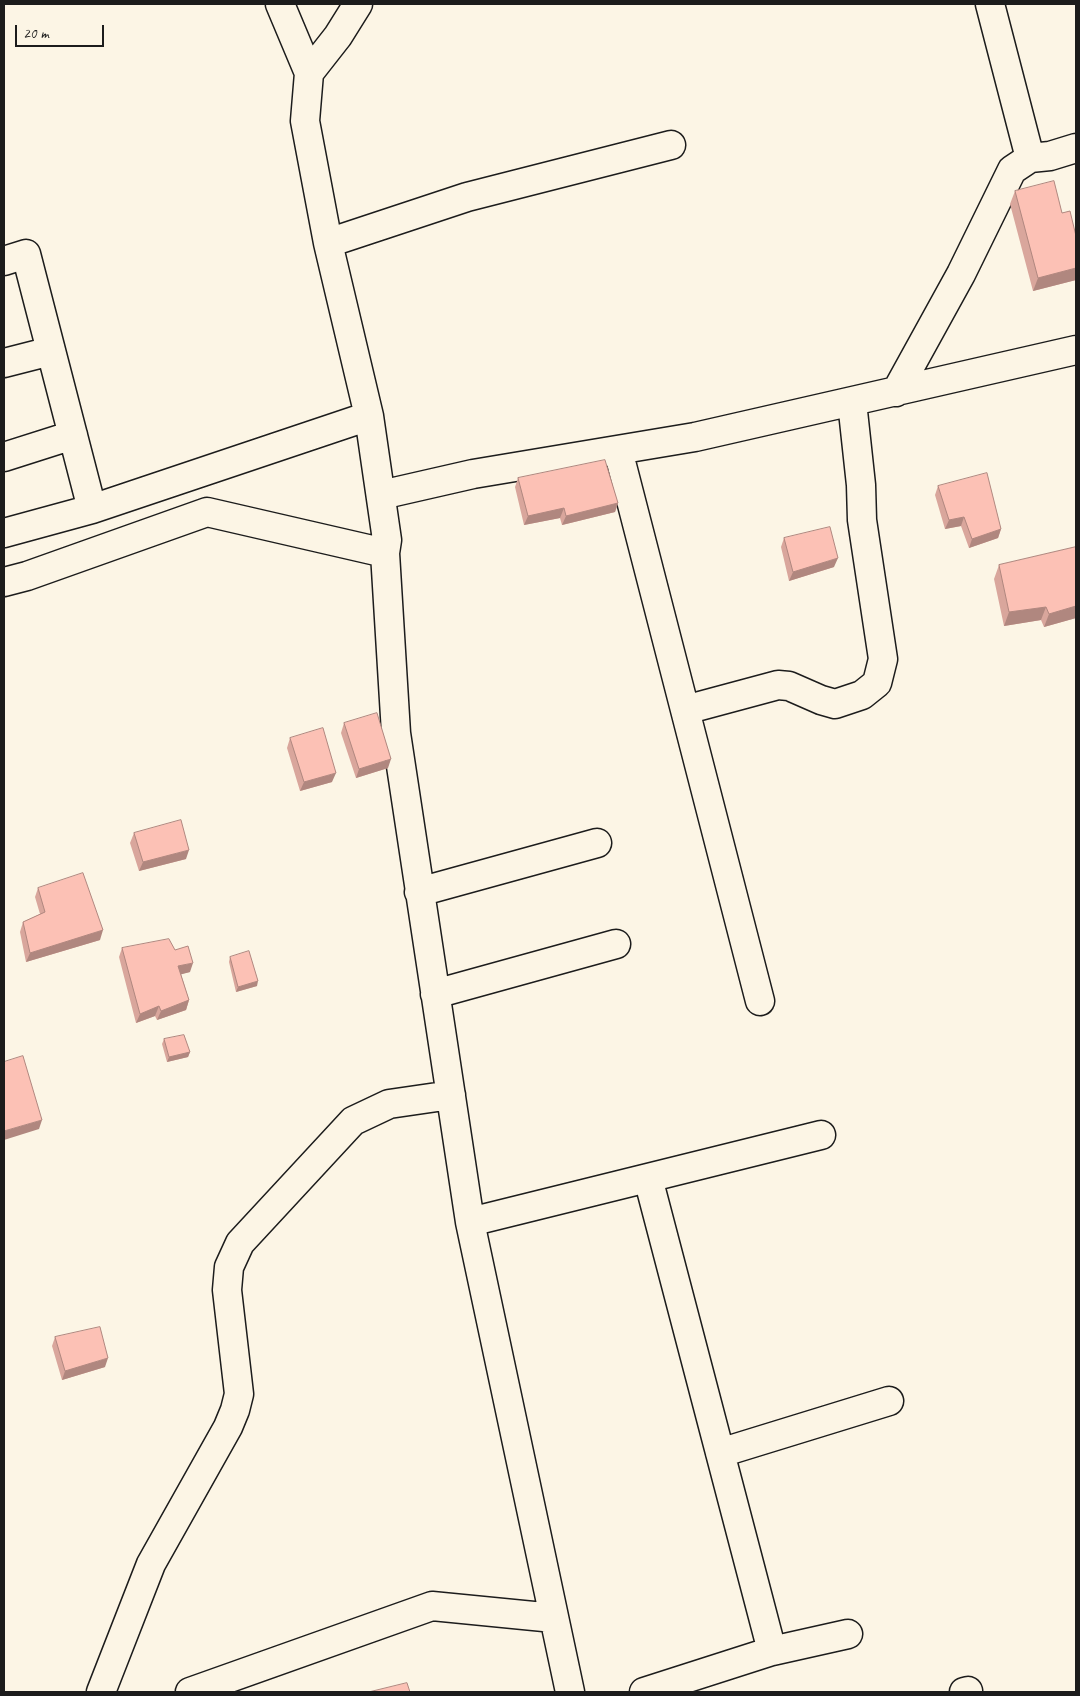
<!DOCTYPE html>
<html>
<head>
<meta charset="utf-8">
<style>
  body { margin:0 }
  #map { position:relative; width:1080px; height:1696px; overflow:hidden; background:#fcf5e5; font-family:Caveat,sans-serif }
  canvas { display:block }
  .frame { position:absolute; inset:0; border:5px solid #1c1c1c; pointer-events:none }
  .scale { position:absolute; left:15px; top:25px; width:89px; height:22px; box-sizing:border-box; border:2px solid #1c1c1c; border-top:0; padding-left:6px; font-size:15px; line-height:18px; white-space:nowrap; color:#1c1c1c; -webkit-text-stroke:4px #fcf5e5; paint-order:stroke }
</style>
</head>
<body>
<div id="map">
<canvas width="1080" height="1696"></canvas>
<div class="frame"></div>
<div class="scale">20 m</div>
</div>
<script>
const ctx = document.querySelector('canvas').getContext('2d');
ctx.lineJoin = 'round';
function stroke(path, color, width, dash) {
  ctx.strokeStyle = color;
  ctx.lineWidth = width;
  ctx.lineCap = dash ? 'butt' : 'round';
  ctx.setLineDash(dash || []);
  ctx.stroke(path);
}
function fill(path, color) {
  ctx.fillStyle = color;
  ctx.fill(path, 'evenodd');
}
const minor = new Path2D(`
  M280,4L309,73L305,121L328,243L369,416L387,540L385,553L396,733L470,1222L570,1692
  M990,4L1030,158
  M309,73L338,36L358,4
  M328,243L467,197L671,145
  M4,261L26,254L92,509
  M4,363L51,351
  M896,392L961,274L1012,170L1030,158L1050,156L1076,148
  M618,450L760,1001
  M4,457L73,435
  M381,495L473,474L695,437L1076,350
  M4,533L92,509L369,416
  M4,582L27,576L207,512L385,553
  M685,710L778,685L789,686L821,700L835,704L862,695L877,683L883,659L862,520L861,485L852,402
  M419,892L597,843
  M435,994L616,944
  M648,1178L772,1651
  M470,1222L821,1135
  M720,1453L889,1401
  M101,1692L151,1564L228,1427L235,1410L239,1394L227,1290L229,1267L240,1243L353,1121L389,1104L451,1095
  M190,1692L432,1606L554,1618
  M644,1692L772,1651L848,1634
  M964,1692L968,1691`);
stroke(minor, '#1c1c1c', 31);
stroke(minor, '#fcf5e5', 28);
fill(new Path2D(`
  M1015,191L1062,213L1076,236V280L1033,291L1010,204Z
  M518,478L618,503L615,512L562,525L560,518L524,525L515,487Z
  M938,486L1001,529L998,538L969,548L961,526L945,529L935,495Z
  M784,538L834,567L789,581L781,547Z
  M1076,547V618L1044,627L1041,620L1004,626L994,579L999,565Z
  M344,723L388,768L356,778L341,733Z
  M290,738L332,782L300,791L287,748Z
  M134,833L186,859L139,871L130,843Z
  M38,888L100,940L26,962L20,932L23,922L40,914L35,897Z
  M122,948L175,950L190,972L181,974L189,1000L186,1010L157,1020L155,1016L136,1023L119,957Z
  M230,957L257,986L236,992L229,962Z
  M164,1039L190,1052L188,1057L167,1062L162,1044Z
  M55,1337L105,1367L62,1380L52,1346Z`), '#d9a69c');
fill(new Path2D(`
  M1076,268V280L1033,291L1038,278Z
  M618,503L615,512L562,525L566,516Z
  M564,508L560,518L524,525L528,516Z
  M964,517L961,526L945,529L949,520Z
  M1001,529L998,538L969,548L972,539Z
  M838,558L834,567L789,581L793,572Z
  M1076,606V618L1044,627L1049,614Z
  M1046,607L1041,620L1004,626L1009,612Z
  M391,759L388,768L356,778L359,769Z
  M336,773L332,782L300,791L304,782Z
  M189,850L186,859L139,871L143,862Z
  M103,930L100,940L26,962L30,953Z
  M193,963L190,972L175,976L178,966Z
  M258,981L257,986L236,992L238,987Z
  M189,1000L186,1010L157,1020L161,1011Z
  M159,1006L155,1016L136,1023L140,1014Z
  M190,1052L188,1057L167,1062L169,1057Z
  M42,1120L39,1129L4,1140V1131Z
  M108,1358L105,1367L62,1380L65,1371Z`), '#b0877f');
const building = new Path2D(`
  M1054,181L1062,213L1070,211L1076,236V268L1038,278L1015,191Z
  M605,460L618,503L566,516L564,508L528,516L518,478Z
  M987,473L1001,529L972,539L964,517L949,520L938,486Z
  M830,527L838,558L793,572L784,538Z
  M1076,547V606L1049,614L1046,607L1009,612L999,565Z
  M377,713L391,759L359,769L344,723Z
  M323,728L336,773L304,782L290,738Z
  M181,820L189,850L143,862L134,833Z
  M83,873L103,930L30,953L23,922L45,912L38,888Z
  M169,939L175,950L188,946L193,963L178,966L189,1000L161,1011L159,1006L140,1014L122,948Z
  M249,951L258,981L238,987L230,957Z
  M184,1035L190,1052L169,1057L164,1039Z
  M23,1056L42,1120L4,1131V1062Z
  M100,1327L108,1358L65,1371L55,1337Z
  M407,1683L410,1692H369Z`);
fill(building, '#fcc1b5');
stroke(building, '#b0877f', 1);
</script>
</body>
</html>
